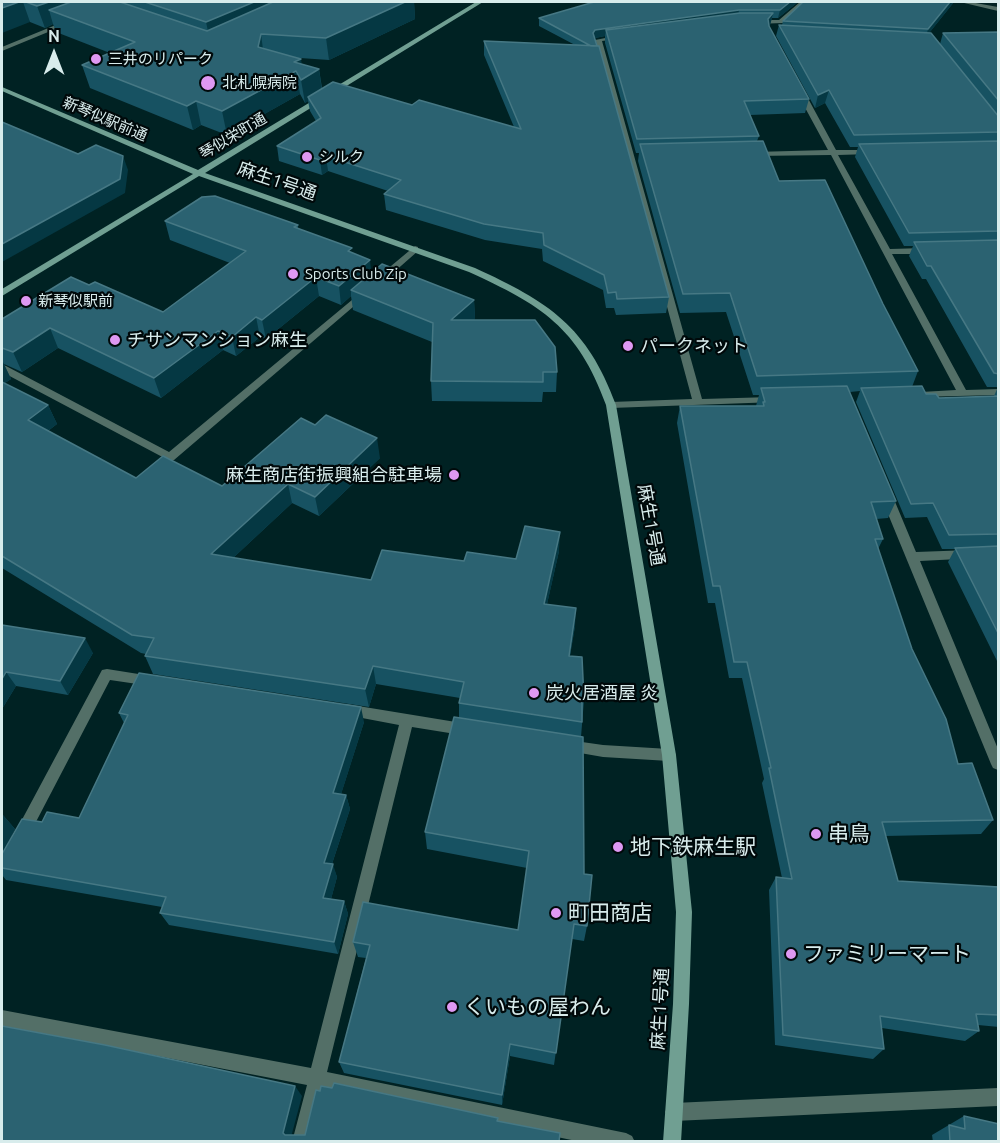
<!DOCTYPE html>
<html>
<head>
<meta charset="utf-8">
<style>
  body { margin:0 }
  #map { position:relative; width:1000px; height:1143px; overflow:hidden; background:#002223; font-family:Ubuntu,sans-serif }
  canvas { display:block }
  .frame { position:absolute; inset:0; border:3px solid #d8ecec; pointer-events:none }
  .north { position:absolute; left:24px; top:24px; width:60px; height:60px; -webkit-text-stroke:4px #00090a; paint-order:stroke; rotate:0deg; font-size:16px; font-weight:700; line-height:24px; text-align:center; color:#d8ecec }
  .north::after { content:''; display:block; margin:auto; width:21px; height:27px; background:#d8ecec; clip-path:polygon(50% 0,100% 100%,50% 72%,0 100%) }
</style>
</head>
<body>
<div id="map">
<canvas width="1000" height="1143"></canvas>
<div class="frame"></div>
<div class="north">N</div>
</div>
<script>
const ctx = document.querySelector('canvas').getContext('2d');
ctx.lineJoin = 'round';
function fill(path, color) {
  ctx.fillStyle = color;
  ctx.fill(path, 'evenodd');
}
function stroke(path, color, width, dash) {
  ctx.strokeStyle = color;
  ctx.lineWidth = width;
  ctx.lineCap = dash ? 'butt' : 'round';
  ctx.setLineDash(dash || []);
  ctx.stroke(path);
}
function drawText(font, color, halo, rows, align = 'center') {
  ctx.font = font + ' Ubuntu,"Noto Sans JP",sans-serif';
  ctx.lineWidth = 4.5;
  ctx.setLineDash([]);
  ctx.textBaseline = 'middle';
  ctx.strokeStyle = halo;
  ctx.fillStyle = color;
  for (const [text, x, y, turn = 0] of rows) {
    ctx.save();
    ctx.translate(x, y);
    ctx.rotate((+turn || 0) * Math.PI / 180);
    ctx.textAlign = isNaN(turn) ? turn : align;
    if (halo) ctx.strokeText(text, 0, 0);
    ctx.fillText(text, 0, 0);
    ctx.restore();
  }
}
fill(new Path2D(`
  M960,2H970L998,7V11Z`), '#536f67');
fill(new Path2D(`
  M800,2H806L783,23L755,24L752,22L755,20H779Z
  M68,20L71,22L70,23L2,51V47Z
  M621,35L624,37L623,38L602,41L702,399L772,397L776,398L777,400L776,402L611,408L606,405L611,402L692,399L595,40Z
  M797,89L804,91L836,150H871L875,152L871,154L838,155L890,249L925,248L929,251L925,254H892L966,390L998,389V395L917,397V393L921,392L956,390L831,155L754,156L750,154L754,152L828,150L796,91Z
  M415,246L418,247V251L385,280H379V276Z
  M364,290L367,291V295L174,460L170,461L2,372V365L6,366L169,452Z
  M887,493L893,497L916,552L998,549V557L920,561L998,749V770L993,768L991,764L881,497Z
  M107,669L151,676L156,677L158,681L156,685L151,686L110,680L27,839L22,841L17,839L15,834L17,829L102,670Z
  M346,704L468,724L473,726L475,730L473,734L468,736L412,727L327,1072L626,1133L632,1136L635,1142H581L323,1088L310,1142H292L307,1085L2,1026V1010L311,1068L399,725L341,714L339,710L341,706Z
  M568,740L603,745L669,749L674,751L676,755L674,759L669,761L603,757L563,750L561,746L563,742Z
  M998,1088V1106L674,1121L668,1118L665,1112L668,1106L674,1103Z`), '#536f67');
fill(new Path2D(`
  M476,2H483L205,173L475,268C549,302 587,326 616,405L676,755L692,912L689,1004L681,1142H663L673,1004L676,912L662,755L606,405C578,327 541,305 469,272L199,176L2,296V289L193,174L2,91V87L198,170Z`), '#709f92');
fill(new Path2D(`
  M2,2H414L415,19L329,60L300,58L301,64L319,69L322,88L412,105L514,127L484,55V41L575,45L539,26V18L798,2L778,18H772L769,27L809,99L805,113L750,115L759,136L757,141L779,181L883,304L918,371L912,387L926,394L939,398L994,396L998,387H987L926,279H922L909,256L913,246H904L855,157L858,147H850L825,103L815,108L776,36L779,25H782L783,21L954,2L929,33L940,44L943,33L999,32V665L948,562L955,549H942L927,517L905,518L856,402L860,391L850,392L896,501L888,518L876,519L883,539L878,549L912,649L958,764L993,820L981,834L885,836L898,881L999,887V1027L978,1025L979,1031L965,1041L882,1028L884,1049L873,1059L775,1045L769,890L776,877L782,878L762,783L764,779L742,678H729L715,603H708L677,423L680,406H756L759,395H753L726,312L680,313L638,161L639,153H636L605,43V36L595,38L669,297L666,313L616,315L614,308H606L603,290L543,261L542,249L485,240L386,210L384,194L388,191L328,171L322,175L279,161L277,146L316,121L310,111L308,101L305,103L300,94L227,135L201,125L193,130L90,88L82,65L110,53L56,32L53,24L45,28L30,22Z
  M165,221L298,225V229L353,253L372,273L474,300L475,319L473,320L557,372L556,392H543L542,402L432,401L431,381L432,342L353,310L351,296L341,305L319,296L266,339L260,337L236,356L223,350L161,398L58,348L22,372L4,364L11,379L5,383V384L48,405L57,424L48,431L136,478L222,486L380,458L319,516L292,503L233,558L371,580L464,561L516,559L559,551L547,604L575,626L570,656L584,700L581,737L584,874L587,926L584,941L572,939L554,1065L510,1056L502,1105L344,1073L339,1062L366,958L358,957L353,942L518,930L527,868L427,849L425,832L459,718V703L460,698L376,684L369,707L153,674L145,656L146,654L141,653L2,568V319L89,285L163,312L230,263L170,240Z
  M2,625L93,653L68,695L16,686L2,709Z
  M119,713L364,722L341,794L346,795L350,809L332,864L337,877L331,899L344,901L348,914L338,954L169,925L160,913L162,907L6,880L2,875V814L15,829L4,850L42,822L79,818L124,723Z
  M964,1116L999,1142H933L932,1135Z`), '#175262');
fill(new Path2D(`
  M19,2H23L30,22L2,33V8Z
  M49,2H110L49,10L53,24L45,28L37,6Z
  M254,2H307L211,45L206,22Z
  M405,2H414L415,19L329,60L326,38Z
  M790,2H798L778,18L780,10Z
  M950,2H954L926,37L928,29Z
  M739,10L738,18L606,30L605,36L595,38L593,33L595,30Z
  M773,13L770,26L766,32L768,19Z
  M261,34L264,57L258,47Z
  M301,59L304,78L319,69L322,92L308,97V101L305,103L301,80L296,71L300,94L227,135L222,111L294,62Z
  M829,90L825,103L815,108L818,95Z
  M196,101L201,125L193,130L187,106Z
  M123,156L128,170L125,193L2,262V244Z
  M326,156L328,171L322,175L320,160Z
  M370,260L372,279L351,290V296L341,305L339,286Z
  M316,277L319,296L266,339L262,320Z
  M474,300L475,319L452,339L451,320Z
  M256,317L260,337L236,356L232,337Z
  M50,328L58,348L22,372L13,352Z
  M218,331L223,350L161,398L154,378Z
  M2,360L11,379L5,383L9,391L2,396Z
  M48,405L57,424L37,439L28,420Z
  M377,438L380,458L319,516L315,497Z
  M288,484L292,503L217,573L211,554Z
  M560,532L559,551L543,622L544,604Z
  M576,608L575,626L567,673L569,656Z
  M85,638L93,653L68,695L60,681Z
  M373,666L376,684L369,707L365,689Z
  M6,672L16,686L2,709V679Z
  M361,707L364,722L337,807L333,793Z
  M346,795L350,809L328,876L324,863Z
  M2,814L15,829L2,854Z
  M333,864L337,877L328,910L323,898Z
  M344,901L348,914L338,954L334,942Z
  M510,1044V1056L502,1105V1095Z
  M295,1086L302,1096L290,1141L283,1133Z`), '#053843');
const building = new Path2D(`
  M2,2H19L2,8Z
  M26,2H49L37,6Z
  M71,2H120L207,31L273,2H405L326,38L261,34L258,47L301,59L294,62L319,69L301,80L296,71L222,111L196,101L187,106L82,65L135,42L49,10Z
  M145,2H254L206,22Z
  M594,2H790L780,10H739L595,30L593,33L597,46H591L539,18Z
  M803,2H950L928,29L783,21Z
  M740,13H773L768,19L769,26L809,99L744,101L759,136L637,139L606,30Z
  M779,25L931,33L999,117V132L854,135L829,90L818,95Z
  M999,32V101L943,33Z
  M484,41L599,46L669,297L617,299L616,292L608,293L604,275L544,245L543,233L484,224L384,194L401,180L326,156L320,160L277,146L321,118L308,97L333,82L412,105L419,100L521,129Z
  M2,122L78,154L96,145L123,156L120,179L2,244Z
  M763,141L779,181L825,180L883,304L918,371L757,376L730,293L683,294L640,144Z
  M999,141V231L909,233L859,144Z
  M215,196L298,225L294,227L352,248L348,251L370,260L339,286L316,277L262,320L256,317L232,337L218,331L154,378L50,328L13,352L2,348V319L71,277L89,285L95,282L163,312L246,251L165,221L202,197Z
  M999,240V374L994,373L931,266H927L914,242Z
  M382,264L474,300L451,320H535L555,347L557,372H543V382L431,381L433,323L351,290Z
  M2,382L48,405L28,420L136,478L163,456L222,486L301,418L315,425L326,415L377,438L315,497L288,484L211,554L371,580L382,550L464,561L467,552L516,559L525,526L560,532L544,604L576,608L569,656L582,657L584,700H582V722L459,703L464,682L373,666L365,689L145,656L154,638L132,635L2,556Z
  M847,386L896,501L871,502L883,539H875L912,649L946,719L958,764L972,763L993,820L882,822L898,881L999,887V1015L976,1014L979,1031L880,1016L884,1049L783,1035L776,877L792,879L769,768H771L747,662H734L720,586H713L680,406H764L763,402H765L761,388Z
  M922,386L926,394H936L939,398L999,396V534L949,535L933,503L911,504L861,388Z
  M999,546V635L955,548Z
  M2,625L85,638L60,681L6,672L2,679Z
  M139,673L361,707L333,793L346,795L324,863L333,864L323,898L344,901L334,942L160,913L166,897L2,868V854L22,819L42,822L47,812L79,818L128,715L119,713Z
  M454,717L583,737L584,874L592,875L587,926L574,924L556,1053L510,1044L502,1095L339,1062L370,945L353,942L363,902L518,930L529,851L425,832Z
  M2,1026L105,1045L295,1086L283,1133L285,1135H305L316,1090L320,1091L321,1086L332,1088L334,1083L498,1118L497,1121L560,1133L559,1142H2Z
  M964,1116L999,1124V1142H950L949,1125L965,1129Z`);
fill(building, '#2b6271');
stroke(building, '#467884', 1.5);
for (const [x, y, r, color] of [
  [96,59,6,"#de98f2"],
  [208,83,8,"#de98f2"],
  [307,157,6,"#de98f2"],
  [293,274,6,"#de98f2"],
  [26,301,6,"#de98f2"],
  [115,340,6,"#de98f2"],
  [628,346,6,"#de98f2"],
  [454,475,6,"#de98f2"],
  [534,693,6,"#de98f2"],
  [816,834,6,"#de98f2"],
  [618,847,6,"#de98f2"],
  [556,913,6,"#de98f2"],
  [791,954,6,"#de98f2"],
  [452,1007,6,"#de98f2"]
]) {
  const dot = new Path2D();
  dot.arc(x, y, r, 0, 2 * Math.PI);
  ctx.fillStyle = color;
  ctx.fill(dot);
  stroke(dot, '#00090a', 2);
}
drawText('15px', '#d8ecec', '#00090a', [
  ["三井のリパーク",108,59],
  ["北札幌病院",222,83],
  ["シルク",319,157],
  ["Sports Club Zip",305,274],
  ["新琴似駅前",38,301]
], 'left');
drawText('15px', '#d8ecec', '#00090a', [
  ["新琴似駅前通",105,119,23],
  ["琴似栄町通",233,136,-31]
]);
drawText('18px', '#d8ecec', '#00090a', [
  ["麻生1号通",277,181,19],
  ["麻生1号通",651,525,80],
  ["麻生1号通",660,1009,-87]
]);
drawText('18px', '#d8ecec', '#00090a', [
  ["チサンマンション麻生",127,340],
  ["パークネット",640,346],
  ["麻生商店街振興組合駐車場",442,475,"right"],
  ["炭火居酒屋 炎",546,693]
], 'left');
drawText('21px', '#d8ecec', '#00090a', [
  ["串鳥",828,834],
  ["地下鉄麻生駅",630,847],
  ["町田商店",568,913],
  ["ファミリーマート",803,954],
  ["くいもの屋わん",464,1007]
], 'left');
</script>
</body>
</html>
